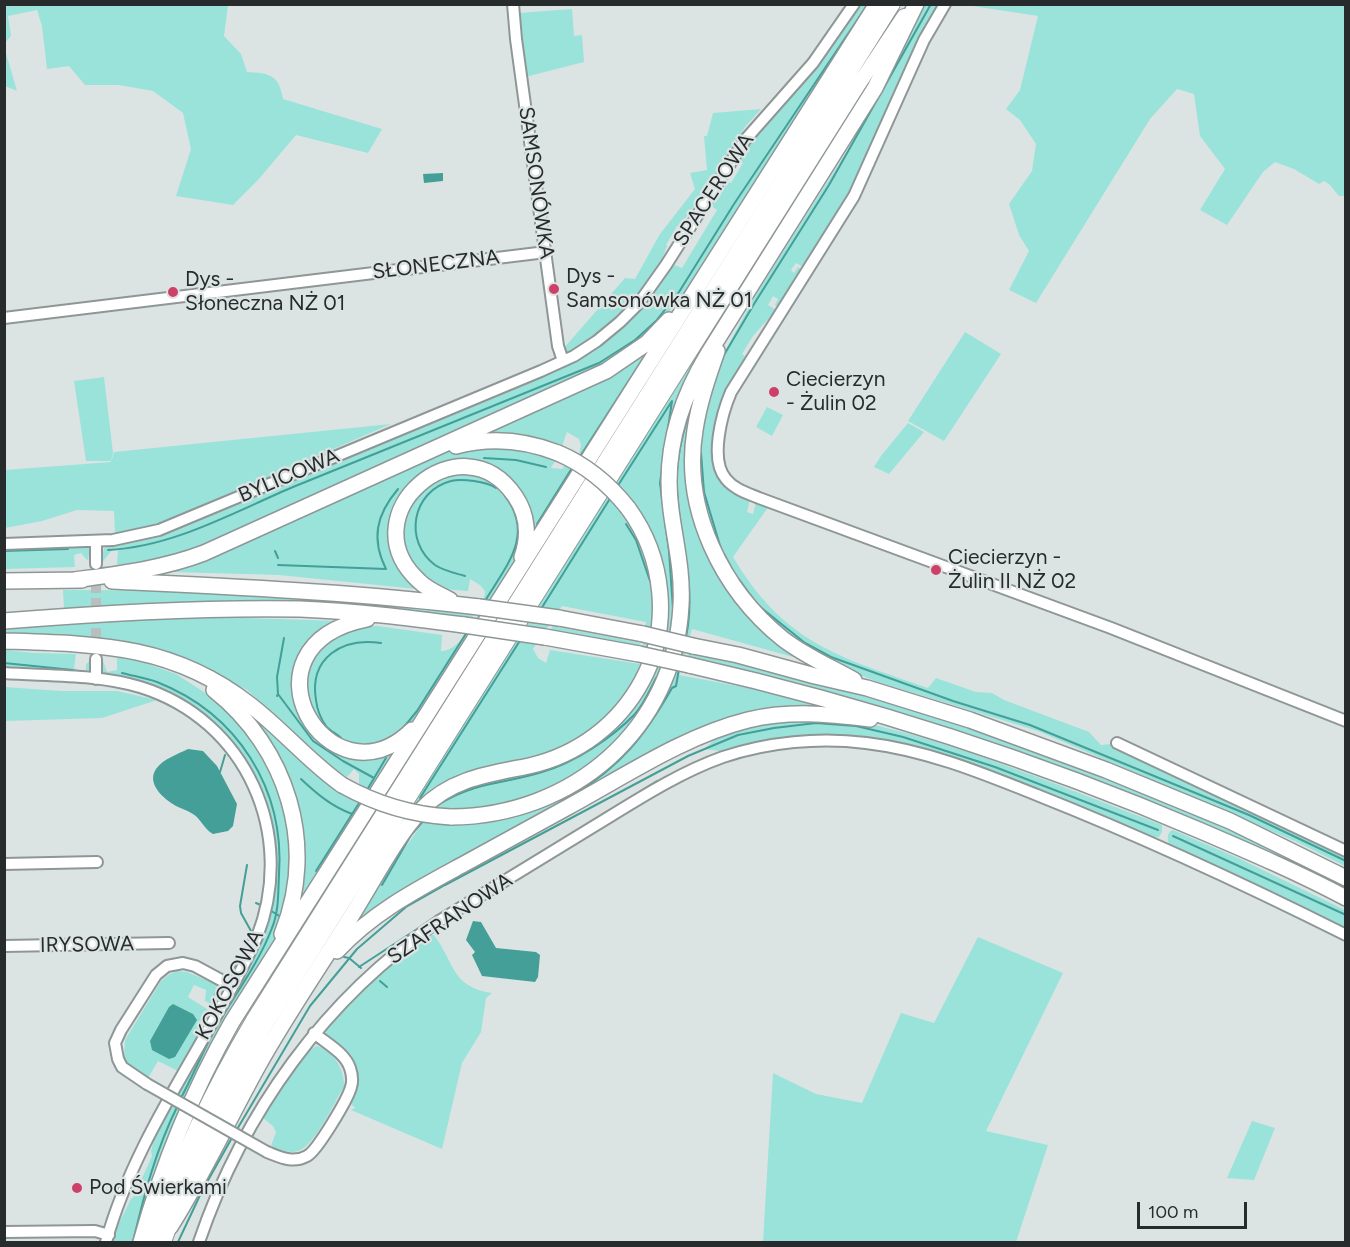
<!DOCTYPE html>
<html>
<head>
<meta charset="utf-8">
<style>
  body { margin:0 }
  #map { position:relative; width:1350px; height:1247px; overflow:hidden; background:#dce4e3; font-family:Figtree,sans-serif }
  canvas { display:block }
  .frame { position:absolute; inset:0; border:6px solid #282b2b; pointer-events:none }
  .scale { position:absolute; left:1137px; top:1202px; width:110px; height:27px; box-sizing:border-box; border:3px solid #282b2b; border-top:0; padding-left:8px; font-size:18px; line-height:21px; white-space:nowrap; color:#282b2b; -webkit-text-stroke:4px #dce4e3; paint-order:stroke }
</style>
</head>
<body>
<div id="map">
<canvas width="1350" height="1247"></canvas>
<div class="frame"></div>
<div class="scale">100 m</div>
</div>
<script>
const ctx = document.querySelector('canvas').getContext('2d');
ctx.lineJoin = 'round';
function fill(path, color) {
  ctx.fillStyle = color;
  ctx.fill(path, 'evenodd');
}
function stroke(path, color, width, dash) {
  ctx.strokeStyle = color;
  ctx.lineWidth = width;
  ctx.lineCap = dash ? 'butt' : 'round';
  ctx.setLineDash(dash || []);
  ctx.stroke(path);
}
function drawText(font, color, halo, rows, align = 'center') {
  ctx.font = font + ' Figtree,sans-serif';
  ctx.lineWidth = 4.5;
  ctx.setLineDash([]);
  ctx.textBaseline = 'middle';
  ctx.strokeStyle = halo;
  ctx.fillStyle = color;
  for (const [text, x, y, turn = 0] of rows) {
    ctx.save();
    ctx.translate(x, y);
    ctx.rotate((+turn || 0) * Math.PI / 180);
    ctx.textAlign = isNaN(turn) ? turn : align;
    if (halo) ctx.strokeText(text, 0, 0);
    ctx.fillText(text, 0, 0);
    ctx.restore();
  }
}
fill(new Path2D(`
  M5,4L228,5L224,36L241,54L247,72C270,73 279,75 283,99L382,129L368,153L296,135L258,180L233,205L176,196L191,149L183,113L153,91L119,85H85L69,66L47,69L42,26L37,10L8,16L11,36L5,43Z
  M858,5H871L749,191L690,284L658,328L612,361L197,549L173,557L117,565L118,550H112L101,564L104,548L160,536L537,379C560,368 585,357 606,341C634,321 656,293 673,264L682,268L717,210L710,205L729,182L731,183L743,163L740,161L746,147Z
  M925,5H939L922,32L853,186L803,267L796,263L791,270L794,273L798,267L802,270L778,307L775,305L778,299L773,296L768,305L776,310L753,336L742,354L745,356L715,439L713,462L716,474L725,486L750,500L747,512L753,514L756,502L769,506L733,557C784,643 839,657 928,688L936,678L976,692L992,693L1004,700L1089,732L1101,745L1111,744L1267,816L1345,855V866L1297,842L1038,731L878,682L831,664L798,646L755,609L717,548L700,486L699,435L714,371L755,296L851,145L912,25Z
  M966,5H1345V196H1339L1330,185L1324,181L1319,184L1294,169L1275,162L1263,172L1227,225L1200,210L1225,169L1200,136L1194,94L1177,89L1150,119L1036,303L1009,290L1029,251L1019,235L1009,204L1032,171L1036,144L1020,120L1006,109L1020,90L1038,16Z
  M572,9L574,36L582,35L584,62L525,77L519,13Z
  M5,50L17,91L5,86Z
  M880,65L671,424L678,591L674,626L660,678L640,713L594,764L562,784L518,803L471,810L430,808L478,781L614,727L664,616L632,503L626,492L616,482Z
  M761,109L745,127L705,194L702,195L679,227L677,226L666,245L667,246L661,262L664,265L618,319L571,353L564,351L563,349L625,278L635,279L660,234L695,189L690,173L707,170L704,136H707L713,113Z
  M965,332L1001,354L944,441L908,421Z
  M659,339L583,456L579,455L581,445L579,439L567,432L562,446C534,434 504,434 474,434Z
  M104,377L113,453L111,461H86L74,381Z
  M698,380L691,428L711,557L804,660L692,629L679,675L754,689L823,706L824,709L715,727L341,938L424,821L574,791L592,780L623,753L682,644C695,591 678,545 674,492C670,453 686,417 698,380Z
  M767,407L783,415L772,436L756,427Z
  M908,423L924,432L889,474L874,467L881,456Z
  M391,424L172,519L135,530L115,533L114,511L77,510L42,521L5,528V470L111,462L114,452Z
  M481,443L558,456L551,468L562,469L567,462L578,468L536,533C530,524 530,511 526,501C512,461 476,466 441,464L393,520L417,589L279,575L173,572L174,568L449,451Z
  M466,473L490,480L517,508L521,545L513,566L408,729L398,737L363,747L335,739L314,718L305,684L311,660L325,641L357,626H378L442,635L441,651C461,652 484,610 485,591L480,585L470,579L468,591C455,590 442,590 432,583C403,564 395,532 412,502C414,499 416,493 419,490C431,477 450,475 466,473Z
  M609,491L623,507L651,567L655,623L645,665L621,706L574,745L436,789L251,1065C368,872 491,683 609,491ZM562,606L646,622L640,664L550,650L546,663L538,658L533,649Z
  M86,545L93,554L89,555L88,561L81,553L74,555L75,567L5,569L4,549Z
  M63,590C201,589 337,599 474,614L471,619L241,601L133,604L64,609Z
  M136,618H246L338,621L321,631L304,648L296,666L299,713L308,728L317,738L330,748L400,747L373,792L359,784V774L354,769L347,777L332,767L247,690L182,657L151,648L111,640L5,635V630Z
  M553,626L641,643L639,647L550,630Z
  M4,650L35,653L76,654L74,668L82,671L86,669V664L90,661V665L92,667L87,674L5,668Z
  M689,651C811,679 932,713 1050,756C1151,793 1249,838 1345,885V891C1227,833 1106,780 981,738C885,705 787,680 688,657Z
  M117,657L145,663L176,674L218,701L243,725L275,775L291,831V881L279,928L269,952L200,1064L179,1113L136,1242H113L117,1227L131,1199L134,1196L152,1156L151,1151L154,1139L230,997L242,982L265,931L271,911L275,881V851L266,804L257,784L184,702L158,688L104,673L101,666L103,661L107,672L117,670Z
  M5,687L61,691H117L157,700L102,718L5,721Z
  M243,709L327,783L359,801L293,920C296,894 303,861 303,837C301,785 272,749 243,709Z
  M853,720C956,742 1054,784 1152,821L1162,825V832L1159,837H1151L871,740L727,752L704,749L722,733L763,722Z
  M1173,830L1238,858L1345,910V930L1170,846C1167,841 1166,832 1173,830Z
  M427,935H434C455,963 451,987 492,993L486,998L481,1032L462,1063L442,1149L351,1110L355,1108L350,1103C366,1069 350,1056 326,1034V1027L375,976Z
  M978,937L1063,973L986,1131L1048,1145L1016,1242H763L773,1073L816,1094L862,1103L901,1013L934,1023Z
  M177,971L187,972L216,984L220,994L215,1004H211L205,1001L206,990L194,985L188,997L207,1009L210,1013L178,1071L158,1061L148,1078L128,1064L124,1057L125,1040L161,981L170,974Z
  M317,1046C334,1051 345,1070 344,1087C334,1102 315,1146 298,1151C289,1154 280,1150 271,1146L276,1132L273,1126L263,1118L307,1050Z
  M1252,1121L1275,1128L1254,1180L1227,1178Z`), '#99e3db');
fill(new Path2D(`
  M443,173V181L424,183L423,174Z
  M188,749L203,751L217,766L237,804L233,826L228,831L213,834C204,829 201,819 193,814C187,810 182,809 176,806C164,799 146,784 156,769C163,759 178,754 188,749Z
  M473,921L481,922L496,948L536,952L540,955L538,977L535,982L482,976L472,955L475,952L466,940Z
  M173,1004L193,1014L197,1020L175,1057L169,1059L152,1050L150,1041L169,1007Z`), '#439f97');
stroke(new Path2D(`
  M718,371L724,355L754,304L829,185L931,4
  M701,453L704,492L721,549
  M484,458L516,460L546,467
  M579,458L648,351
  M617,487L672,401L660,483L669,551L673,609
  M537,524L572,468
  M626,524L636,540L650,581
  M108,550C173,547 234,512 293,487C395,445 497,404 599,363L635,340L656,321L679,292L734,204L868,4
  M4,551L68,549
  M275,551L278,558
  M724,554L734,573
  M278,565L386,569C371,539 376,515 398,489
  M465,576C455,573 444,571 435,565C403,541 412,491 451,481C458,479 467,480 474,481C481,482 490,484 496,488
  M738,578L754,600
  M485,601C506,566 535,535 505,496
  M759,606L805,643L831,657L953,701L1030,725L1249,815L1346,861
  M541,609L611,497
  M686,637C697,585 679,541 677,489C675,463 682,437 689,412
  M4,663L73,670
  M122,673C133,676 146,678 157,682C238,714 285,789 279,875C278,893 279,911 272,928C258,965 233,997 214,1031C202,1054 192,1077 180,1100
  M278,694L313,741L343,761L374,778
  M277,696L278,694L277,677L284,638
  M404,727L417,711L467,632
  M341,738C337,734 330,731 326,726C321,719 317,709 316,700C309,658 342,637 381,643
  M220,772L225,755
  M453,778L465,774
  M301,779C317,794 331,806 352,814
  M367,790L386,758
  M572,796C621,766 644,737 672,688L676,686L679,669
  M420,798L521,639
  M441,803C478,781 504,784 542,772C574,763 612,738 635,714C644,704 650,690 656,678
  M1173,836L1346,915
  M544,851L657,781
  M316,871L361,800
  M382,885L411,835L425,819
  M256,903L263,906
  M268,909L281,917
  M344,957L349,958L361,968
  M359,967L437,916
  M232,971L245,950L251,931L241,913L240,906L247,865
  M380,981L387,987
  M213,1001L216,990
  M236,1131L310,1006L357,949L406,907L445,885L688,756L738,735L774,728L816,723L856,726L903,737L995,767L1158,830
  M133,1242C144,1195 156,1149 178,1105
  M178,1242L202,1191L233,1136`), '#439f97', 2);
stroke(new Path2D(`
  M96,653V572`), '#b8bfbe', 10, [10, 5]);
const minor = new Path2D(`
  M513,4L516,39L558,346L563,361
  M945,4L924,40L854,196L731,392C722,413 709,460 726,479C734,489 747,493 759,498L1111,628L1346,721
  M4,318L546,252
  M96,541V564
  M4,544L113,540L159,530L541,371L574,356L597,341L620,322L639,303L666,265L745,140L813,63L854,4
  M96,659V679
  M4,673C49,676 98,674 140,687C247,720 297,835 257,937C210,1041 137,1131 106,1242
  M1117,743L1346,851
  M4,864L97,862
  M4,946L169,943
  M147,1084L122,1067L118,1059L115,1043L121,1030L156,975L167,966L183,963L195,966L232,986
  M267,1152C280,1157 293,1164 307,1156C317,1151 348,1099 351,1087C353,1081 352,1074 350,1068C345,1053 326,1043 314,1033
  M4,1232L95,1231L109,1235
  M199,1242C243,1113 325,998 439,921C491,889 544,857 596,825C637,800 678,773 723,757C768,742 819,737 866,743C926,750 982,773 1037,795C1143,837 1244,884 1346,935`);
const major = new Path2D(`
  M150,1242C177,1165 211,1091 253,1020L893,4
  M164,1242C191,1165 226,1091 268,1021L857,87L904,16`);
const highway = new Path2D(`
  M717,351C708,377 699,403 695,430C682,509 722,590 783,639C805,656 831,667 854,680
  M456,446C490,437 525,440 558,453
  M74,580C118,574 162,569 204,553L606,371L647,343L669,320
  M4,581L82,580
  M112,581C235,587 357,592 479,607
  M450,600C439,594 428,590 419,581C347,515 461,417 515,496C528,515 529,537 522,557
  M559,618L643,634
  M367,619C231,646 329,811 412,730
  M4,621C103,613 201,607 300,609C355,611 410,618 464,625
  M545,637L639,654
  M4,641C97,644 172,644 249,704C282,729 308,761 342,785
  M693,646L738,655L815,676L867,688L970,720L1106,770L1230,821L1346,878
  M689,665C865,705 1036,760 1201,831C1250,852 1299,873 1346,898
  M214,690C287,748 318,845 282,934
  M451,817C573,816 675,729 681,605C683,572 675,541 671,510C663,453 679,402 708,354L875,88L916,4
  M337,951C373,912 418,889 464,864C499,845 533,826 568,807C625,776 684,736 748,720C790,710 828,714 870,719
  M170,1227C203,1175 228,1120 258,1066C287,1014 321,965 352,915C374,880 395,838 422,809C452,778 490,774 529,766C578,755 619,724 642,681C672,626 664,557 628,508
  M141,1242C163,1163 191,1094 232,1022L877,4`);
stroke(minor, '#8f9796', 14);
stroke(major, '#8f9796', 16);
stroke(highway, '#8f9796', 18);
stroke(minor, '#fff', 10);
stroke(major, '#fff', 14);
stroke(highway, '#fff', 15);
const minorBridge = new Path2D(`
  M147,1084L267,1152`);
const highwayBridge = new Path2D(`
  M558,453C586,465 609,484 628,508
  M479,607L559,618
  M464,625L545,637
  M643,634L693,646
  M639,654L689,665
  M342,785C376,804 412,815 451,817`);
stroke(minorBridge, '#8f9796', 14, []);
stroke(highwayBridge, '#8f9796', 18, []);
stroke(minorBridge, '#fff', 10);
stroke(highwayBridge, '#fff', 15);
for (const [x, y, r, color] of [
  [554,289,6,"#ce4069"],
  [173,292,6,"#ce4069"],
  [774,392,6,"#ce4069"],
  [936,570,6,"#ce4069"],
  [77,1188,6,"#ce4069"]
]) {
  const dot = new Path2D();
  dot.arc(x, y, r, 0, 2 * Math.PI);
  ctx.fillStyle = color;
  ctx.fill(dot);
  stroke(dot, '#dce4e3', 2);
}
drawText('21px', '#282b2b', '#dce4e3', [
  ["SAMSONÓWKA",536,183,82],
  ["SPACEROWA",714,190,-57],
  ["SŁONECZNA",436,265,-7],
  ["BYLICOWA",289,476,-23],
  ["SZAFRANOWA",450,919,-34],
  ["IRYSOWA",87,945,-1],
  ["KOKOSOWA",230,985,-62]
]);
drawText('21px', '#282b2b', '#dce4e3', [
  ["Dys -",566,277],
  ["Samsonówka NŻ 01",566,301],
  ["Dys -",185,280],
  ["Słoneczna NŻ 01",185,304],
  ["Ciecierzyn",786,380],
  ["- Żulin 02",786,404],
  ["Ciecierzyn -",948,558],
  ["Żulin II NŻ 02",948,582],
  ["Pod Świerkami",89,1188]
], 'left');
</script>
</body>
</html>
